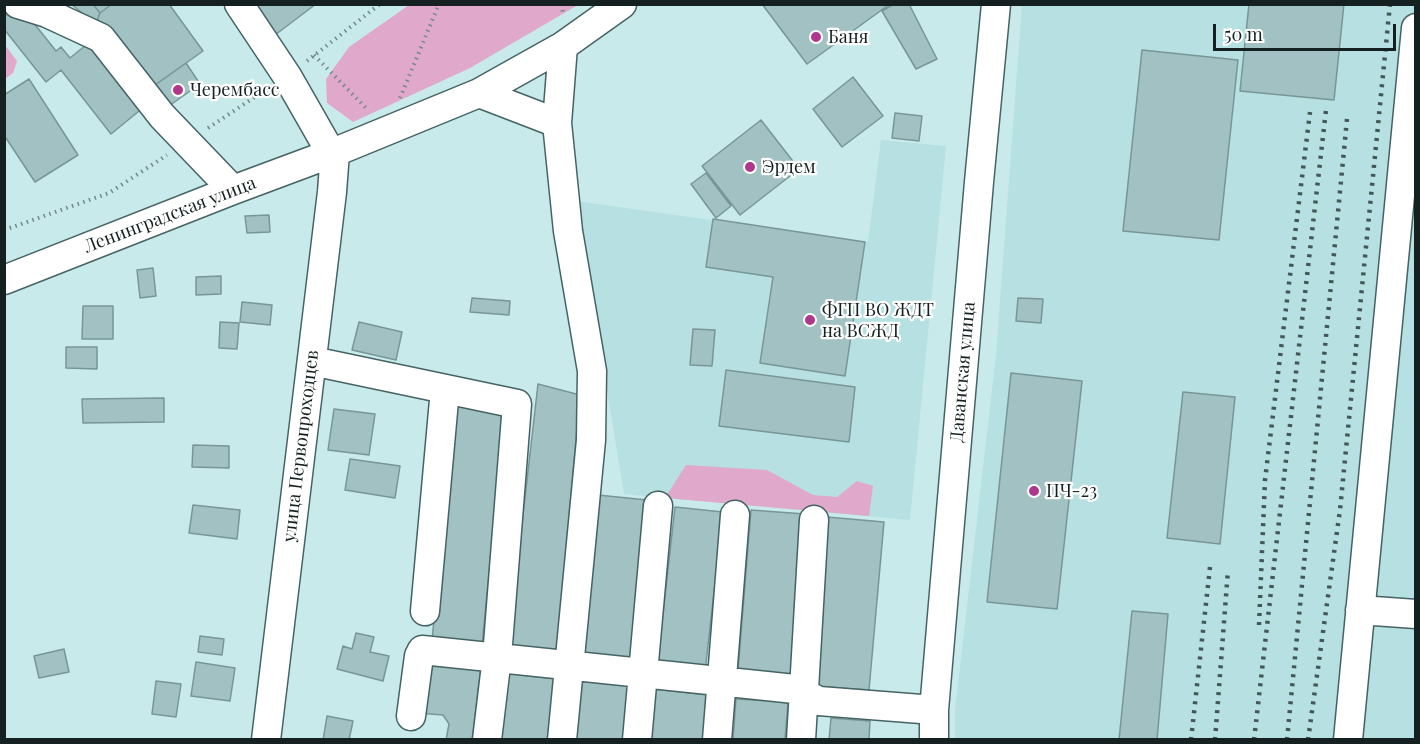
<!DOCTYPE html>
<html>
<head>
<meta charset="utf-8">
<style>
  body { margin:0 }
  #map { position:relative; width:1420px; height:744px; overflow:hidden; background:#c9eaeb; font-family:"Playfair Display",serif }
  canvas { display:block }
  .frame { position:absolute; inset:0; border:6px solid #152121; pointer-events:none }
  .scale { position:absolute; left:1213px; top:24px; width:183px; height:27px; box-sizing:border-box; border:3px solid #152121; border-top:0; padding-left:8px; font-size:18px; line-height:21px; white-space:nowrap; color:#152121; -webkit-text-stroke:4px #fff; paint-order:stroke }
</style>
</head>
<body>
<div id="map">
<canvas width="1420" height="744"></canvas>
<div class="frame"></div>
<div class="scale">50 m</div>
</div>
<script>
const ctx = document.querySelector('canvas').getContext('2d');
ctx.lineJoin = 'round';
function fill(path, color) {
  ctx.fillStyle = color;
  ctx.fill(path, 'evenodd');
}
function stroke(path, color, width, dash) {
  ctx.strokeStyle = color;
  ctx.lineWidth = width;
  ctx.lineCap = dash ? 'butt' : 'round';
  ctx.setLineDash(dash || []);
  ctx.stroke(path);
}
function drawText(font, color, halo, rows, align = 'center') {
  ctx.font = font + ' "Playfair Display",serif';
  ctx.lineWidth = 4.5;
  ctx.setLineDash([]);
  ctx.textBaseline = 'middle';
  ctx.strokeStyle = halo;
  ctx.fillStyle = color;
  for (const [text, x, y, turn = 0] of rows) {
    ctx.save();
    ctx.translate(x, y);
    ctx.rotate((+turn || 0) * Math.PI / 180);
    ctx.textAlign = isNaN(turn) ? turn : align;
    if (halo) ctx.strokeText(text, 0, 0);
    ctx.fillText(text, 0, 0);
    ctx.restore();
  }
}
fill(new Path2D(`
  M1022,5H1415V739H955V710L996,355Z
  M881,140L946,146L910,520L624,494L576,201L868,242Z`), '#b6e0e2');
fill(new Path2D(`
  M409,5V4L578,5L470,68L353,122L327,103L326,79L349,47Z
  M5,45L17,61L13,73L5,79Z
  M686,465L767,470L813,495L837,497L857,481L873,486L869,516L665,498Z`), '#e0a8cb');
const building = new Path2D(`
  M71,4H93L100,13L96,24Z
  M93,4H112L100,13Z
  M112,4H169L203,51L151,88L96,24L100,13Z
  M254,4H316L275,35Z
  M762,4H890L807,64Z
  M894,4H909L937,59L916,69L882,11Z
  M1249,4H1344L1334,100L1240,91Z
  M11,12L29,17L56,51L61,47L70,58L91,41L144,107L111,134L61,70L46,82L4,29V17Z
  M1142,50L1238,60L1219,240L1123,231Z
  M186,63L200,84L169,106L155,85Z
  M853,77L883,116L842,147L813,109Z
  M29,79L78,155L35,182L4,135V95Z
  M895,113L922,116L919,141L892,138Z
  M761,120L799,169L740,215L702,166Z
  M706,173L731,206L716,218L691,184Z
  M269,215L270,232L247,233L245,216Z
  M713,219L865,242L845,376L760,363L773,277L706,267Z
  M153,268L156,296L140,298L137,270Z
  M221,276V294L196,295V277Z
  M472,298L510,301L509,315L470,312Z
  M1018,298L1043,299L1041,323L1016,321Z
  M242,302L272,305L270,325L240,322Z
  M83,306H113V339H82Z
  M220,322L239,323L237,349L219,348Z
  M359,322L402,332L396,360L352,350Z
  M693,329L715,330L712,366L690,365Z
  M66,347H97V369L66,368Z
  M726,370L855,387L849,442L719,426Z
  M1011,373L1082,381L1057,609L987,602Z
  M538,384L580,395L557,650L508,646Z
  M1183,392L1235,397L1220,544L1167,538Z
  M164,398V422L83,423L82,399Z
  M455,405L505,410L482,645L432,640Z
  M334,409L375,414L369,455L328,450Z
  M193,445L229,446V468L192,467Z
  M350,459L400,466L395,498L345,490Z
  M598,495L647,500L630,662L581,657Z
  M193,505L240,510L237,539L189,533Z
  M675,507L723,512L705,672L657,667Z
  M751,510L805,514L792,675L738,671Z
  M827,517L884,522L869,690L812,686Z
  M1132,611L1168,614L1157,740H1119Z
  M356,633L374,637L370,652L389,656L383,681L337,669L343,646L352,649Z
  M200,636L224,639L222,655L198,652Z
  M64,649L69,672L39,678L34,656Z
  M424,660L481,666L472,740H446L449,724L443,715L418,713Z
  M196,662L235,668L230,701L191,696Z
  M506,673L556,679L549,740H498Z
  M580,680L629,685L623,740H573Z
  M156,681L181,684L176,717L152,714Z
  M654,689L708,695L703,740H648Z
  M736,699L788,702L785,740H733Z
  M327,716L353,721L349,740H323Z
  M831,718L870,721L869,740H829Z`);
fill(building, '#a1c1c2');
stroke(building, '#789697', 1.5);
const minor = new Path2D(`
  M18,4L47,13L101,38L162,116L233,190
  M239,4L287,76L331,153
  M479,93L557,123L568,231L592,371L591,440L562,740
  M557,123L563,46
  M4,280L233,190L335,152L479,93L563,46L622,4
  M312,361L517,404L497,657L487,740
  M1360,610L1416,614
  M425,611L445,389
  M411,716L419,656L422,650L795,689L819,701L934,710
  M266,740L332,192L335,152
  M637,740L658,506
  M717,740L735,515
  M801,740L814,520
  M934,740V710L979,182L996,4
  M1348,740L1416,28`);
stroke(minor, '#466364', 31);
stroke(new Path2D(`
  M562,4L563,15
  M314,55L368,110
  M307,61L380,4
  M400,98L439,4
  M208,128L267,89
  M4,230L109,193L167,155`), '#738a8b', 4, [1.5, 4.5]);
stroke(minor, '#fff', 28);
stroke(new Path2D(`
  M1259,625L1265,480L1310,112
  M1191,740L1210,567
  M1215,740L1228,570
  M1254,740L1326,110
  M1287,740L1347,119
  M1308,740L1340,510L1390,4`), '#455657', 4.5, [3, 6]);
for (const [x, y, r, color] of [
  [816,37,6,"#af378d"],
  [178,90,6,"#af378d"],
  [750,167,6,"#af378d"],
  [810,320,6,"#af378d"],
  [1034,491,6,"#af378d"]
]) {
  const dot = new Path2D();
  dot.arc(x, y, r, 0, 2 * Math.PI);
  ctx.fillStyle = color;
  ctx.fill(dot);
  stroke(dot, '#fff', 2);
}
drawText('18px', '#152121', '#fff', [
  ["Баня",828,37],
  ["Черембасс",190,90],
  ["Эрдем",762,167],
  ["ФГП ВО ЖДТ",822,310],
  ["на ВСЖД",822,331],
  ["ПЧ-23",1046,491]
], 'left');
drawText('18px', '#152121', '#fff', [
  ["Ленинградская улица",170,215,-21],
  ["Даванская улица",963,372,-85],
  ["улица Первопроходцев",301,446,-83]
]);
</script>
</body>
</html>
